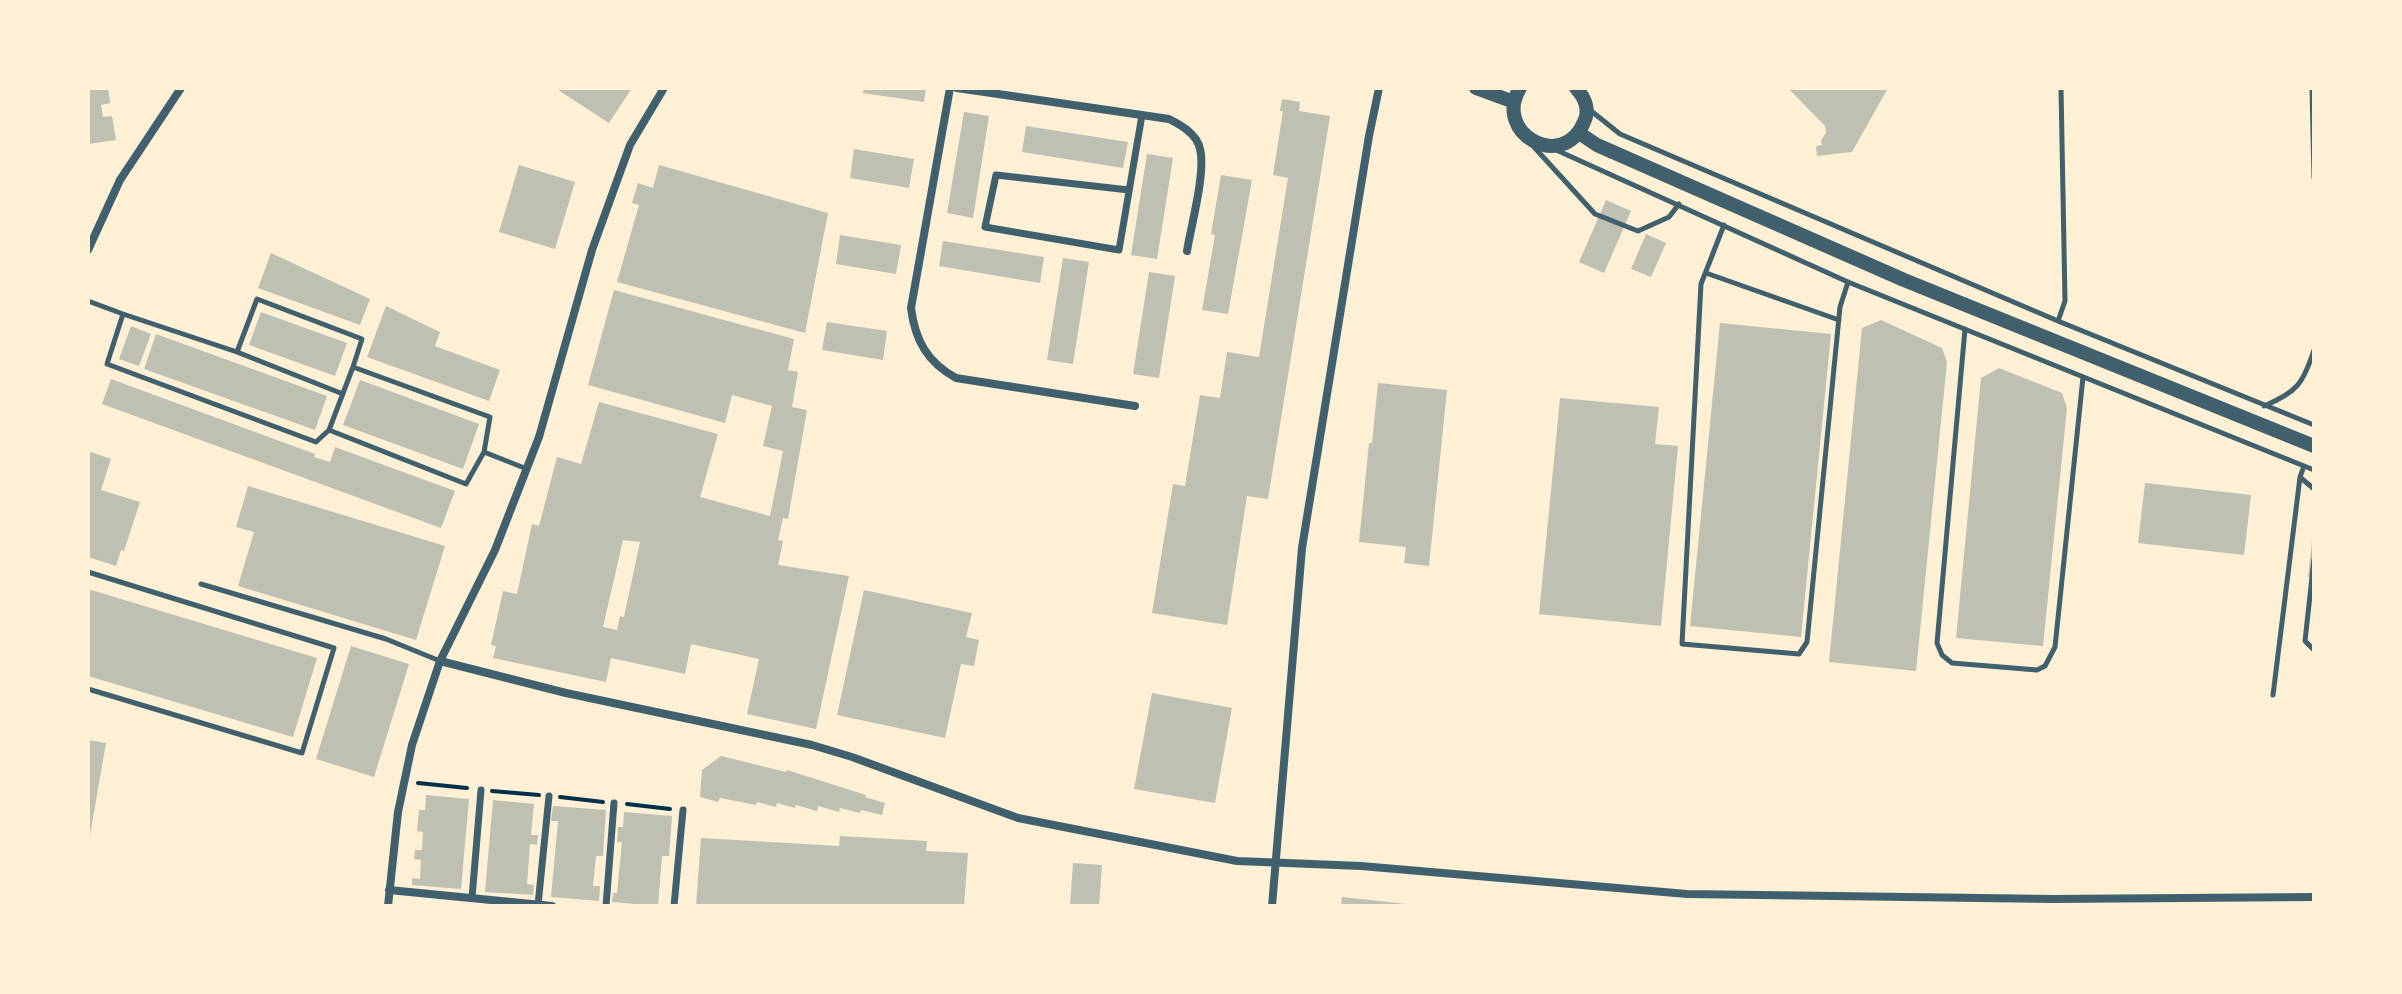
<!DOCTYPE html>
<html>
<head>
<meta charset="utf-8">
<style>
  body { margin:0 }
  #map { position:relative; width:2402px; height:994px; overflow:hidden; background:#fdf0d5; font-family:"IBM Plex Sans",sans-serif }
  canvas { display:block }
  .frame { position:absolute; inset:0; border:90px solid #fdf0d5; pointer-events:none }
</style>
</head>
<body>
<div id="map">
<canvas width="2402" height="994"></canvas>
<div class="frame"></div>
</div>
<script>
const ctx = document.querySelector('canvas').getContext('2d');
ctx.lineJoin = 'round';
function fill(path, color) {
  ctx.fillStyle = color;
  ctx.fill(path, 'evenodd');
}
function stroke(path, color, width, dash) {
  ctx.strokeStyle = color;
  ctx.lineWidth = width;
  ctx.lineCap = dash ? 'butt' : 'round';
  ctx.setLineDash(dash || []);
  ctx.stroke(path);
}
fill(new Path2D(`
  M88,88H108L110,103L101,105L103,117L112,116L116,140L88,144Z
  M555,88H632L609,123Z
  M864,88H926L924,102L863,93Z
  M1788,88H1888L1852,152L1817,156L1816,146L1822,145L1821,140L1826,133L1825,126Z
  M1282,99L1300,102L1299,111L1330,116L1268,499L1247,496L1227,625L1152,613L1173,484L1185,486L1200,395L1220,398L1227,352L1259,357L1288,178L1273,175L1283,111H1280Z
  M964,112L989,116L973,218L947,213Z
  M1026,126L1128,142L1123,168L1022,152Z
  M854,149L914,159L909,188L850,178Z
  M1147,154L1173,158L1157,259L1131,255Z
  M519,165L575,182L555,249L499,232Z
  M659,165L828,213L805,333L617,282L639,205L632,203L638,183L653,188Z
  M1221,175L1252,180L1228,314L1202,310L1215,235L1211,234Z
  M1606,200L1631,211L1604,273L1579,262Z
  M1646,234L1666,243L1651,277L1631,269Z
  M840,235L901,245L896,274L836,264Z
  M943,241L1044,257L1040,283L939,266Z
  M271,253L370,299L360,325L258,288Z
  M1063,258L1089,262L1073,364L1047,360Z
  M1149,272L1175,276L1159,378L1133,374Z
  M614,290L794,339L788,370L798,372L792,407L807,410L788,519L783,518L778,540L783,541L778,565L849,576L816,729L747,714L759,659L691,644L685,674L611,658L606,682L493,658L496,646L491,645L503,591L517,594L532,524L539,526L557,457L581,464L599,402L718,434L700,497L770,516L783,451L763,446L772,406L732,395L725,423L588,385ZM623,540L640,542L624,617L620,616L617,630L603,627Z
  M386,306L440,332L435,346L500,370L489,401L367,357Z
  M261,312L347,343L335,376L249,345Z
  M1881,320L1942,348L1947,362L1916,671L1829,662L1862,328Z
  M827,322L887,331L883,360L822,350Z
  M1720,323L1831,334L1801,637L1690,626Z
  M131,326L151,334L139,366L119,359Z
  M156,334L327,396L315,430L144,369Z
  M1999,368L2062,393L2067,408L2043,646L1956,638L1981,378Z
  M111,379L315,454L314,457L330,462L335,447L455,491L441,528L102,404Z
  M360,380L479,424L463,469L343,425Z
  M1378,383L1447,390L1429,566L1404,563L1406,547L1359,542L1369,443H1372Z
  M1560,398L1659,407L1655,444L1678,446L1661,626L1539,614Z
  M88,451L111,459L101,490L140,502L124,551L121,550L116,566L88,557Z
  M2145,483L2251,495L2244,555L2138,543Z
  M248,486L445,546L416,640L238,586L254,532L236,527Z
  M2312,541H2314V577H2308Z
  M88,589L317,658L293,737L88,676Z
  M864,590L972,613L966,637L979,640L974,666L961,664L945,738L837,715Z
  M351,646L409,664L374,777L316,759Z
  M1152,693L1232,708L1215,803L1134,789Z
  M88,740L106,743L90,835H88Z
  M721,756L786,772L787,770L866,795L865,797L885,803L882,815L861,810L860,813L840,808L839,812L818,806L817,811L796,805L795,808L777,803L776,807L757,802L756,805L720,798L718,802L700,797L702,770Z
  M426,795L469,799L461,889L412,885V878L420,879L421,860L414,859L415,850H422L423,832L417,831L419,810H425Z
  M493,800L534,804L531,835H538L537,845L530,844L527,884L534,885L533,895L485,892Z
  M553,806L606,810L603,856H596L593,886H600L599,901L551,897L558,821H551Z
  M624,812L672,816L669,856H662L658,906L612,902L613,893H617L622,842H617L618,827H623Z
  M840,836L927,841L926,851L968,853L964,906H696L701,838L839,846Z
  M1073,863L1102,865L1099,906H1070Z
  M1342,897L1407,904V906H1341Z`), '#bec0b2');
stroke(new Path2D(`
  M418,783L467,788
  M492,791L539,795
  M560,797L603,802
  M627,804L670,809`), '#003049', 4);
stroke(new Path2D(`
  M2312,88L2314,178
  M1590,110L1620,134L2058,321L2314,425
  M1534,147L1595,214L1638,231L1669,217L1679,204
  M1554,149L1848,282L2314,470
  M1724,225L1701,284L1682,644L1799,654L1807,642L1840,307L1848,282
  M1706,273L1839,320
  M88,301L123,314
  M2058,321L2065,301L2061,88
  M1965,329L1937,643L1942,655L1952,663L2037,670L2045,666L2055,647L2083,377
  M237,352L343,394
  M2264,406C2297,392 2303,384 2314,350
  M329,430L353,367
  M484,452L490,417L353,367L362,339L257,299L237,352L123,314L107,364L316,442L329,430L466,484L484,452L527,469
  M2301,478L2314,489
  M2314,559L2305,641L2314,650
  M88,572L334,648L302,753L88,689
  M201,584L386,639L440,661
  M2273,695L2300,477L2304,466`), '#3f606c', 5);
stroke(new Path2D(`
  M1129,190L996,175L985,227L1119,250L1142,115
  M472,898L481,790
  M538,905L549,796
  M606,906L614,803
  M674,906L683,810`), '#3f606c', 7);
stroke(new Path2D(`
  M950,88L911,308C915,340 927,362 956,378L1135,406
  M957,88L1169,119C1181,125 1197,134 1200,149C1206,172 1191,226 1187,251
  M88,250L120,180L181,88
  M440,661L566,693L812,745L852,757L1018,818L1237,861L1361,866L1687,894L2053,899L2314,897
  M389,890L552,906
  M388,906L398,812L412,745L440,661L495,550L539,437L592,250L630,145L664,88
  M1272,906L1302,548L1369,136L1379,88`), '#3f606c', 8);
stroke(new Path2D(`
  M1476,88L1514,102
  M1520,88C1492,133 1563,173 1584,122C1590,110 1585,98 1576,88
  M1579,133L1597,145L1904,280L2314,446`), '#3f606c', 14);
</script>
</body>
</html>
